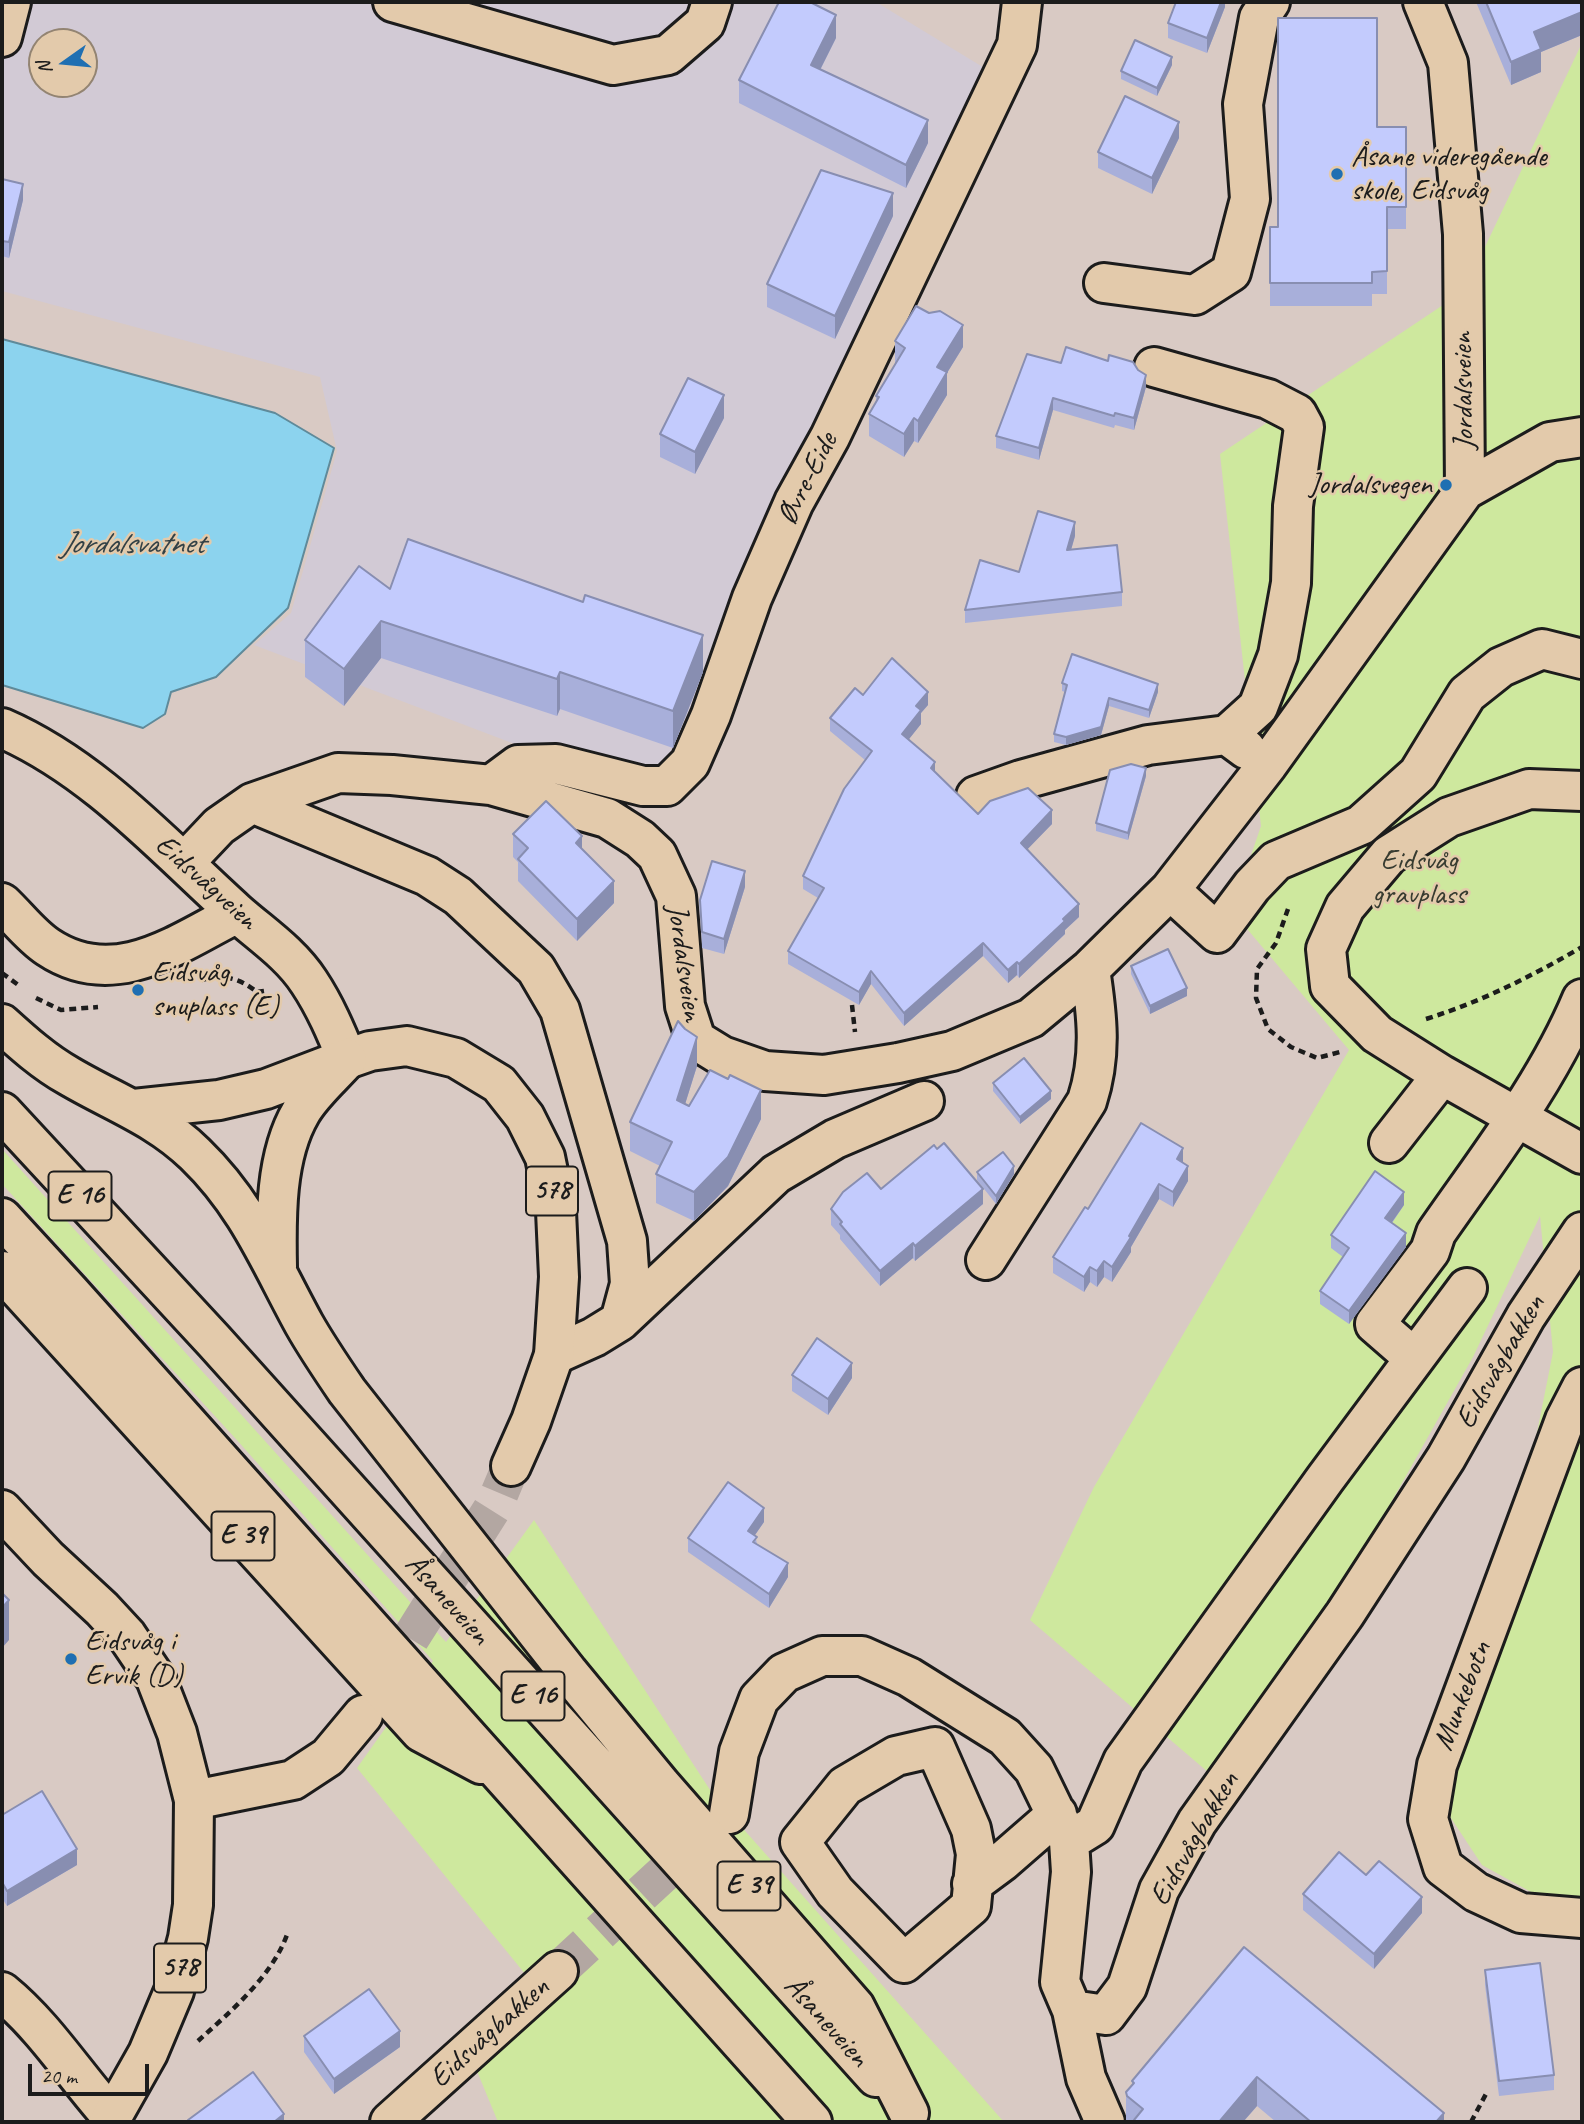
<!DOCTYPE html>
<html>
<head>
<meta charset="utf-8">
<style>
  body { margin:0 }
  #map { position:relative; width:1584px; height:2124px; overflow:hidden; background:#d9cac4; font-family:Caveat,sans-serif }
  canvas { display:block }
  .frame { position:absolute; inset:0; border:4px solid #1c1c1c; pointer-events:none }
  .north { position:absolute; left:28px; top:28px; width:70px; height:70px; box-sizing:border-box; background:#e3caab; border:2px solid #938472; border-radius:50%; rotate:255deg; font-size:19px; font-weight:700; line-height:28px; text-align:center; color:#1c1c1c }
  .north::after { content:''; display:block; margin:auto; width:24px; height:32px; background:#1f6fb2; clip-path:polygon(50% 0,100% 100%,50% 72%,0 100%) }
  .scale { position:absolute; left:28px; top:2064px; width:121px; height:32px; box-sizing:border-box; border:4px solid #1c1c1c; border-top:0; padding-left:9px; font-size:21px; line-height:24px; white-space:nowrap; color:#1c1c1c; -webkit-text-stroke:5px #e3caab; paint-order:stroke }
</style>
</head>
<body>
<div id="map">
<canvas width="1584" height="2124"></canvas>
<div class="frame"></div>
<div class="north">N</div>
<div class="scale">20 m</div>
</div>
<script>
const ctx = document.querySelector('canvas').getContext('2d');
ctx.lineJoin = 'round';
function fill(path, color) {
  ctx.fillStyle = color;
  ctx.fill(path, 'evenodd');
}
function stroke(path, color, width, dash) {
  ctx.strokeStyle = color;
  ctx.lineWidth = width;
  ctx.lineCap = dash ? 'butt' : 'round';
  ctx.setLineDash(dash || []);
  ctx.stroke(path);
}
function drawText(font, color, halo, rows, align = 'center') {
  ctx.font = font + ' Caveat,sans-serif';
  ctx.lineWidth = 5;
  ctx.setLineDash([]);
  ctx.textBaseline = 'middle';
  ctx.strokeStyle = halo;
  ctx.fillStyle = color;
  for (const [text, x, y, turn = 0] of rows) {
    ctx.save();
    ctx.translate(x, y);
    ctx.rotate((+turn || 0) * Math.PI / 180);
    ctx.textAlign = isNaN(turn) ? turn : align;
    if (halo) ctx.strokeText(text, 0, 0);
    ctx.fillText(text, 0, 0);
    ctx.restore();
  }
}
fill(new Path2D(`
  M2,2H876L1014,86L649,795L254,645L291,613L337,451L320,377L2,291ZM42,42H84V84H42Z`), '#d2cad5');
fill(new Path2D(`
  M1582,43V1920L1482,1865L1445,1809L1520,1518L1553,1352L1540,1216L1473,1357L1229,1790L1030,1620L1094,1487L1349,1050L1232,911L1261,826L1220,454L1464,291Z
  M2,1149L446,1642L534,1520L714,1796L1004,2122H498L472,2059L548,2002L357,1768L433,1661L236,1439L2,1184Z`), '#cee89e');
const water = new Path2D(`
  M2,339L275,413L334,448L288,608L216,677L171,692L165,714L143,728L2,685Z`);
fill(water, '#8cd3ee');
stroke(water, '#5f8a9a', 2);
stroke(new Path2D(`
  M558,1971L703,1837`), '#b3a7a2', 38, [38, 19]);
stroke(new Path2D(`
  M380,1687L495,1504L511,1466`), '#b3a7a2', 38, [38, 19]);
const minor = new Path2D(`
  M393,2L613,65L668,55L705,23L712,2
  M2,37L11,2
  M1104,283L1195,295L1231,272L1250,199L1243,104L1259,18L1270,2
  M1154,367L1268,399L1297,414L1304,427L1293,506L1291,583L1278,655L1258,707L1227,735
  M1465,490L1550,442L1582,437
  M2,728C94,768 163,846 236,912C262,935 290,953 309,982C325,1006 336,1032 347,1059
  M491,785L518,765L556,764L643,786H667L690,763L711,715L752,598L794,502L830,437L1017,45L1022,2
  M1582,791L1529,789L1449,817L1389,855L1345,907L1326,949L1330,986L1377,1034L1442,1075L1582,1154
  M976,796L1021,780L1148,745L1227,735L1246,749
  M252,803L427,876L458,896L536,969L560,1010L627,1241L630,1284L620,1321L594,1337L554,1355
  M184,863L219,826L252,803L338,773L392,775L491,785L607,818L640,839L657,855L676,896L685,1006L696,1040L722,1056L765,1071L824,1075L898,1063L952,1051L1031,1018L1090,969L1170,890L1268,764L1465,490L1463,234L1448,63L1423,2
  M1170,890L1217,933L1252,886L1276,861L1361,825L1418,774L1467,694L1501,667L1542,649L1582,659
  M2,903C17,917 31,936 48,947C114,991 177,944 237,913
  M1389,1143L1442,1075
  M986,1260L1087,1101C1102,1055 1097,1015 1090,969
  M620,1321L776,1174L835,1139L924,1101
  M1414,1358L1375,1324L1430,1251L1436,1233C1488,1158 1547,1083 1582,999
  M1582,1387L1565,1420L1437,1765L1428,1819L1443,1867L1476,1892L1521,1913L1582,1918
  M935,1747L971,1829L976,1854L971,1906L904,1963L835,1892L800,1842L845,1786L896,1756Z
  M729,1814L739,1752L759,1699L784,1673L822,1656H862L909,1677L1005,1737L1034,1769L1069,1841L1071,1872L1060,1982L1072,2010L1086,2078L1105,2122
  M1069,1841L1095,1825L1123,1761L1325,1479L1467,1288
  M972,1884L1003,1861L1057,1814
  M2,1992C45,2027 75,2076 112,2117
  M1072,2010L1106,2015L1127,1987L1159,1890L1197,1822L1345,1614L1446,1458L1526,1316L1582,1232
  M390,2122L558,1971`);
const major = new Path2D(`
  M347,1059L370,1051L407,1046L456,1058L499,1084L525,1117L545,1157L556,1211L559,1277L554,1355L531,1421L511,1466
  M2,1510L48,1559L102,1609L127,1636L156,1679L177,1733L194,1800L193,1905L188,1938L174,1991L148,2053L109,2122
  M194,1800L293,1780L328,1757L363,1715`);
const highway = new Path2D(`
  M2,1024C23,1043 44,1062 69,1076C113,1102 157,1117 195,1154C248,1205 270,1262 304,1324C317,1347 332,1369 347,1391L568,1672L661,1785L855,2007L909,2113
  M134,1109L219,1100L266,1089L345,1059
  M2,1112L214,1341L876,2077
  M2,1218L70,1292L812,2122
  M277,1267C276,1218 275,1156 301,1112C312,1093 332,1076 347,1059
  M2,1271L421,1732L481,1764`);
stroke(minor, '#1c1c1c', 44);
stroke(major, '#1c1c1c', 44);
stroke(highway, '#1c1c1c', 44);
stroke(new Path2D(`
  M1288,909L1276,943L1257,969L1256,998L1268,1029L1291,1047L1317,1058L1340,1052
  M2,973L21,987
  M202,980C224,974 239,978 257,992L264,991
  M36,998L61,1010L98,1007
  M852,1005L855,1032
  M1426,1019C1483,1001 1530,977 1582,947
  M198,2041C231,2011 273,1976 288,1932
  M1471,2122L1486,2094`), '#1c1c1c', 4.5, [7, 5]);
stroke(minor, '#e3caab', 38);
stroke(major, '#e3caab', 38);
stroke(highway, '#e3caab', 38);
fill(new Path2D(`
  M1225,2V7L1207,53L1168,38V23Z
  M1476,2H1580L1582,7V35L1541,52V72L1511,85Z
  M836,38L820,70L928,143L906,188L739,103V80Z
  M1172,65L1157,96L1121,79V71Z
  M1377,127H1406V229H1387V294H1372V306H1270V227H1278Z
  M1179,138L1152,194L1098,168V152Z
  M2,179L23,200L9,258L2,256Z
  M893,216L835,339L767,307V284Z
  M895,341L963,347L947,373V395L918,443L914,441L904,457L869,436V414L876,402V396L895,364Z
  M1027,354L1146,387L1134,430L1115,425L1114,428L1053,410L1039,460L996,448V436Z
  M724,418L695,474L660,457V434Z
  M1075,536L1071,550L1122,592V606L965,623V610L1019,572Z
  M390,589L703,672L673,748L560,709L557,716L381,658L344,706L305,677V640Z
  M1062,683L1158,692L1149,718L1109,706L1101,735L1066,745L1054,742V734L1065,692L1062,691Z
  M928,705L921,713V724L908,740L935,773L978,814L1052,824L1027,849L1079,917L1065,930V934L1019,978L1017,975L1008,983L983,956L904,1026L871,984L859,1005L788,964V951L818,898L803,889V876L865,760L830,731V718Z
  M1146,776L1128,840L1096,831V823Z
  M513,834L582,850L614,903L577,941L518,881V862L513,857Z
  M745,887L724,954L702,948L700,900Z
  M1131,966L1187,996L1150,1014L1131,974Z
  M697,1066L685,1104L689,1106L761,1119L728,1186L694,1221L656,1203V1174L660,1166L630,1151V1122Z
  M993,1083L1051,1099L1020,1124L993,1091Z
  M1183,1162L1188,1181L1173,1207L1159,1199L1131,1247V1252L1112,1282L1104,1277L1097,1287L1090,1282L1084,1292L1053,1273V1257L1088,1209Z
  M977,1172L1014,1174L996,1204L977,1180Z
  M881,1189L983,1204L915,1261L913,1258L880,1286L840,1239V1235L831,1225V1209Z
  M1404,1205L1392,1223L1406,1247L1349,1324L1320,1304V1291L1343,1257L1331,1248V1235Z
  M792,1375L852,1378L828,1415L792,1391Z
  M764,1522L755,1535L757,1544L788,1577L769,1608L688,1552V1538Z
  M2,1815L77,1865L7,1906L2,1898Z
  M1366,1875L1422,1913L1374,1969L1303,1910V1894Z
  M1244,1947L1444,2122H1276L1257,2106L1243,2122H1126V2092L1132,2085V2081Z
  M1485,1970L1554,2075V2090L1499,2096L1485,1985Z
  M304,2036L400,2047L334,2094L304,2052Z`), '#a8afda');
fill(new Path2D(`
  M1221,2H1225V7L1207,53V38Z
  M1582,12V35L1541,52V72L1511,85V62L1534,32Z
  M836,15V38L811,88V65Z
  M1172,57V65L1157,96V88Z
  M928,120V143L906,188V165Z
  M1179,122V138L1152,194V178Z
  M23,184V200L9,258V242Z
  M893,193V216L835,339V316Z
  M963,325V347L947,373V395L918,443V421L937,367Z
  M1146,375V387L1134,430V418Z
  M724,395V418L695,474V452Z
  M1053,398V410L1039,460V448Z
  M914,418V441L904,457V434Z
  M1075,522V536L1067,564V550Z
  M381,621V658L344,706V669Z
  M703,635V672L673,748V711Z
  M560,672V709L557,716V679Z
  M1158,684V692L1149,718V710Z
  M928,692V705L921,713V724L902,748V734L916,706Z
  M1109,698V706L1101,735L1066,745V737Z
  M935,762V776L931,768Z
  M1146,768V776L1128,840V833Z
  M1052,810V824L1021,856V843Z
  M582,836V859L576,843Z
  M745,871V887L724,954V939Z
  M614,881V903L577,941V919Z
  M1079,904V917L1065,930V934L1019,978V964Z
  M983,943V956L904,1026V1013Z
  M1017,962V975L1008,983V970Z
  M871,971V984L859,1005V992Z
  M1187,988V996L1150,1014V1006Z
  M697,1037V1066L677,1130V1100Z
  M761,1090V1119L728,1186L694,1221V1192Z
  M1051,1091V1099L1020,1124V1117Z
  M1183,1148V1164L1177,1159Z
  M1014,1166V1174L996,1204V1196Z
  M1188,1166V1181L1173,1207V1192Z
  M1159,1184V1199L1131,1247V1252L1112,1282V1267Z
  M983,1189V1204L915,1261V1246Z
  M1404,1192V1205L1385,1232V1218Z
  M1406,1233V1247L1349,1324V1311Z
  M913,1243V1258L880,1286V1271Z
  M1104,1261V1277L1097,1287V1271Z
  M1090,1267V1282L1084,1292V1277Z
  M852,1363V1378L828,1415V1399Z
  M764,1508V1522L748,1545V1531Z
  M788,1563V1577L769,1608V1594Z
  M9,1600V1640L2,1648V1608Z
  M77,1849V1865L7,1906V1891Z
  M1422,1897V1913L1374,1969V1954Z
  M400,2031V2047L334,2094V2079Z
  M1257,2077V2106L1243,2122H1219Z
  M1444,2113V2122H1436Z
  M284,2114V2122H274Z`), '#888eb1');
const building = new Path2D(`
  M779,2H810L836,15L811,65L928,120L906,165L739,80Z
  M1176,2H1221L1207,38L1168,23Z
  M1486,2H1580L1582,7V12L1534,32L1541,49L1511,62Z
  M1278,18H1377V127H1406V207H1387V271L1372,272V283H1270V227H1278Z
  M1135,40L1172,57L1157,88L1121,71Z
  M1125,96L1179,122L1152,178L1098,152Z
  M821,170L893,193L835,316L767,284Z
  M2,179L23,184L9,242L2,241Z
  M916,306L929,313L940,311L963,325L937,367L947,372L918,421L914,418L904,434L869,414L879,397L876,396L905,348L895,341Z
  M1066,347L1108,361L1109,355L1133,362L1138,370L1146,375L1134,418L1115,413L1114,416L1053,398L1039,448L996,436L1027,354L1061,363Z
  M688,378L724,395L695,452L660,434Z
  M1038,511L1075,522L1067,550L1117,545L1122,592L965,610L980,560L1019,572Z
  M408,539L583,602L585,595L703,635L673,711L560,672L557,679L381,621L344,669L305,640L359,566L390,589Z
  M1072,654L1158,684L1149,710L1109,698L1101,727L1066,737L1054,734L1067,685L1062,683Z
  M892,658L928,692L916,706L921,710L902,734L935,762L931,768L978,814L990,801L1028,788L1052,810L1021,843L1079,904L1063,919L1065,921L1019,964L1017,962L1008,970L983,943L904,1013L871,971L859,992L788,951L824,888L803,876L844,789L872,751L830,718L855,688L863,695Z
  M1131,764L1146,768L1128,833L1096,823L1110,770Z
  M546,801L582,836L576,843L614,881L577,919L518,859L528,848L513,834Z
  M712,861L745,871L724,939L702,932L700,900Z
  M1168,949L1187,988L1150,1006L1131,966Z
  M678,1021L685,1029L697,1037L677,1100L689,1106L710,1070L728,1079L730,1075L761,1090L728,1157L694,1192L656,1174L672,1142L630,1122Z
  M1024,1058L1051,1091L1020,1117L993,1083Z
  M1141,1123L1183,1148L1177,1159L1188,1166L1173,1192L1159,1184L1129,1236L1131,1237L1112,1267L1104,1261L1097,1271L1090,1267L1084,1277L1053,1257L1085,1207L1088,1209Z
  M944,1143L983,1189L915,1246L913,1243L880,1271L840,1224L842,1222L831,1209L843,1192L867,1173L881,1189L934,1145L937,1149Z
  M1003,1152L1014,1166L996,1196L977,1172Z
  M1375,1171L1404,1192L1385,1218L1406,1233L1349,1311L1320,1291L1349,1248L1331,1235Z
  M817,1338L852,1363L828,1399L792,1375Z
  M728,1482L764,1508L748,1531L757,1537L753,1542L788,1563L769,1594L688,1538Z
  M2,1593L9,1600L2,1608Z
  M42,1791L77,1849L7,1891L2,1882V1815Z
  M1339,1852L1366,1875L1379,1861L1422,1897L1374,1954L1303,1894Z
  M1244,1947L1444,2113L1436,2122H1311L1257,2077L1219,2122H1137L1134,2120L1143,2109L1127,2096L1126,2092L1134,2083L1132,2081Z
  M1540,1963L1554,2075L1499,2081L1485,1970Z
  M369,1989L400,2031L334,2079L304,2036Z
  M253,2072L284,2114L274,2122H190L188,2120Z`);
fill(building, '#c3cbfd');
stroke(building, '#888eb1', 2);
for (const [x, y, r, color] of [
  [1337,174,7,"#1f6fb2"],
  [1446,485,7,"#1f6fb2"],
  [138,990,7,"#1f6fb2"],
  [71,1659,7,"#1f6fb2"]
]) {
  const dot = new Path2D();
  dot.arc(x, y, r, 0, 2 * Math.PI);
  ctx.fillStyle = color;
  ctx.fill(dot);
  stroke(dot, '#e3caab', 2.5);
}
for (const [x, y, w] of [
  [552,1191,52],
  [80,1196,63],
  [243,1536,63],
  [533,1696,63],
  [749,1886,63],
  [180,1968,52]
]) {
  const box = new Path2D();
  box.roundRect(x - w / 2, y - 24.5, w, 49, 5);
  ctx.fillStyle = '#e3caab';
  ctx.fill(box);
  stroke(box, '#1c1c1c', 2);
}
drawText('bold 28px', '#1c1c1c', null, [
  ["578",552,1191],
  ["E 16",80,1196],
  ["E 39",243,1536],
  ["E 16",533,1696],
  ["E 39",749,1886],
  ["578",180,1968]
]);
drawText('30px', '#1c1c1c', '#e3caab', [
  ["Åsane videregående",1351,157],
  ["skole, Eidsvåg",1351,191],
  ["Jordalsvegen",1432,485,"right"],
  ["Eidsvåg",152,973],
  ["snuplass (E)",152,1007],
  ["Eidsvåg i",85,1642],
  ["Ervik (D)",85,1676]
], 'left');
drawText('30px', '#1c1c1c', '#e3caab', [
  ["Jordalsveien",1464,391,-91],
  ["Øvre-Eide",808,479,-63],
  ["Eidsvågveien",206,883,42],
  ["Jordalsveien",684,963,82],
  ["Eidsvågbakken",1501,1362,-60],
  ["Åsaneveien",447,1600,48],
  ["Munkebotn",1463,1696,-69],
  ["Eidsvågbakken",1195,1839,-60],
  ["Åsaneveien",826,2022,48],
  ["Eidsvågbakken",490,2033,-42]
]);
drawText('30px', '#373b30', '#e3caab', [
  ["Eidsvåg",1419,861],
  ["gravplass",1419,895]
]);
drawText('italic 32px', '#324146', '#e3caab', [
  ["Jordalsvatnet",132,545]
]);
</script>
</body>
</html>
